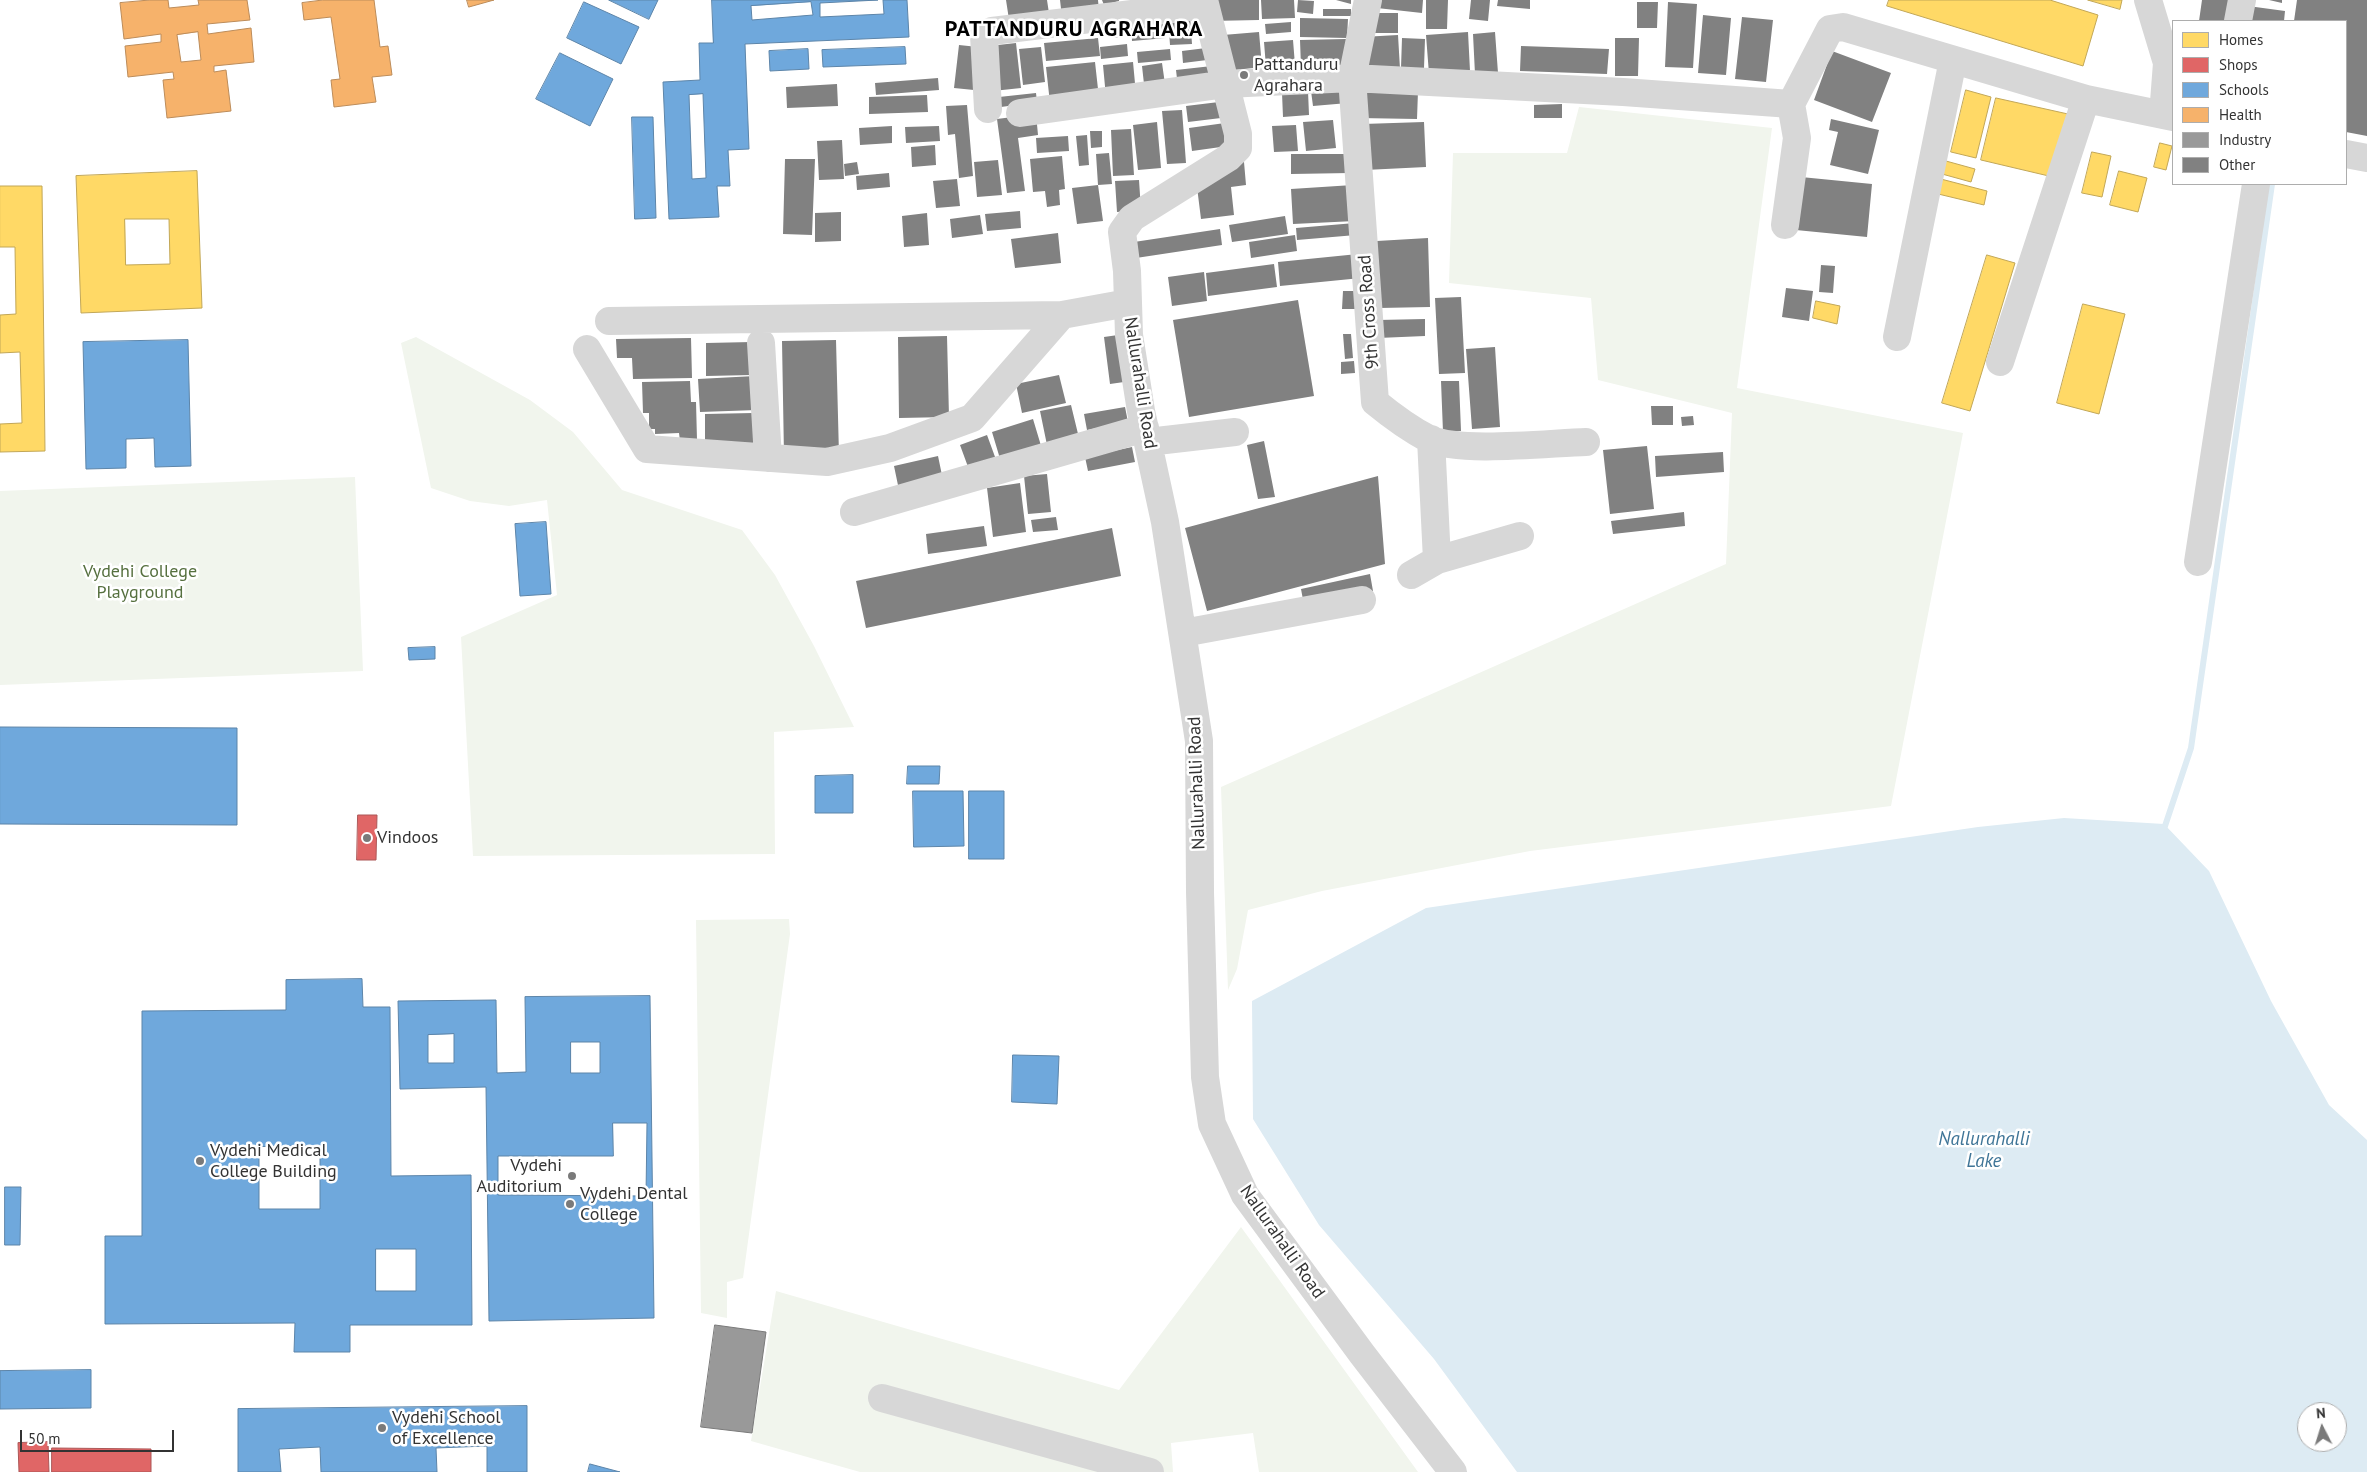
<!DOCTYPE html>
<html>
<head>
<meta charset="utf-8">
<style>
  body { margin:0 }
  #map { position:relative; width:2367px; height:1472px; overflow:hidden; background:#fff; font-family:"PT Sans",sans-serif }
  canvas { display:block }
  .legend { position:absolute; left:2172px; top:20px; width:175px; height:165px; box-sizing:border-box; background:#fff; border:1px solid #adadad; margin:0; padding:6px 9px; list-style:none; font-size:15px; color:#333 }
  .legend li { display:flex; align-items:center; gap:10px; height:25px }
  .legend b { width:25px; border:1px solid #adadad }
  .north { position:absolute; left:2297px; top:1402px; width:50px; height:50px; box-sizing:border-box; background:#fff; border:1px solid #adadad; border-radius:50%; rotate:355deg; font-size:14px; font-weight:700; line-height:20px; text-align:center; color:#333 }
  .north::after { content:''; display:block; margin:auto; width:18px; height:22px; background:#7a7a7a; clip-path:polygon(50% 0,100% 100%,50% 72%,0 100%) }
  .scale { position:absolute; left:20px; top:1430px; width:154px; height:22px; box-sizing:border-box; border:2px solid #333; border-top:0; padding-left:6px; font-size:15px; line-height:18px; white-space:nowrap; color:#333; -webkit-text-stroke:4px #fff; paint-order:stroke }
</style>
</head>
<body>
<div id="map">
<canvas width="2367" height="1472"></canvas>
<ul class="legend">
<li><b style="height:14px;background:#ffd966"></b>Homes</li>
<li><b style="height:14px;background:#e06666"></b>Shops</li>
<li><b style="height:14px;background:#6fa8dc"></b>Schools</li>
<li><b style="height:14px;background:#f6b26b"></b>Health</li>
<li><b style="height:14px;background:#999"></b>Industry</li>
<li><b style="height:14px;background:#818181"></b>Other</li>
</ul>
<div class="north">N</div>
<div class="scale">50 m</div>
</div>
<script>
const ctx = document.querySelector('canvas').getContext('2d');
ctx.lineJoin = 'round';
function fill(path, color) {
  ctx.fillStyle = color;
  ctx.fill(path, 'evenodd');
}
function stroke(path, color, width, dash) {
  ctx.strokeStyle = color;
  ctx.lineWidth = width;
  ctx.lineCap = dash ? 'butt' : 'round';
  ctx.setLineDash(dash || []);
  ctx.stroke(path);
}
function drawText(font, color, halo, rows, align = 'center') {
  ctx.font = font + ' "PT Sans",sans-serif';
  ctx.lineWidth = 5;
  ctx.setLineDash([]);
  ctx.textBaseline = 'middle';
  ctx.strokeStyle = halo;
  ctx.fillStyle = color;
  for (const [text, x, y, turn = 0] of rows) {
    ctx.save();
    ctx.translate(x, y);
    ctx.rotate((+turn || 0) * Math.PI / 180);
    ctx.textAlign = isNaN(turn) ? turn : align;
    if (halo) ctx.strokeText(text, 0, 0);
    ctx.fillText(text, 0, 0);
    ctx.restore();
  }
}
fill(new Path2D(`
  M1579,107L1772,128L1737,388L1963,433L1891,806L1530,851L1322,891L1248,910L1237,969L1228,990L1221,787L1726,564L1732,413L1598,380L1591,298L1449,283L1453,153H1567Z
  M416,337L530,400L573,432L622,490L742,530L775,575L814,646L854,727L774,732L775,854L473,856L461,637L557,595L547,500L509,506L470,501L431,488L401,343Z
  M355,477L363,671L0,685V491Z
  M789,919L790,934L743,1278L727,1282V1318L701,1313L696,920Z
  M1241,1227L1418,1472H1259L1253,1433L1171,1443L1173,1472H860L751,1441L776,1291L1119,1390Z`), '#f1f5ed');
fill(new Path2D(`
  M2064,818L2164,824L2209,871L2271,1001L2329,1105L2367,1140V1472H1517L1434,1359L1319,1225L1253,1119L1252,1001L1426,908L1978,827ZM2307,1412H2337V1442H2307Z`), '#ddebf3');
const homes = new Path2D(`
  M1889,0H2050L2098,15L2083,66L1887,6Z
  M2088,0H2122L2120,9Z
  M1966,90L1991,97L1976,158L1951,152Z
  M1996,98L2068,114L2053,177L1981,160Z
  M2160,143L2172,146L2166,170L2154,167Z
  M2092,152L2111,156L2102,197L2082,193Z
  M1946,161L1975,169L1971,182L1942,174Z
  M197,171L202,308L81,313L76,176ZM125,219H169L170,264L126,265Z
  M2119,171L2147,178L2138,212L2110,205Z
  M1937,178L1987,191L1984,205L1934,193Z
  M0,186H42L45,451L0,452V424L22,423L20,352L0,353V315L16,314L15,247H0Z
  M1987,255L2015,263L1970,411L1942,403Z
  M1816,301L1840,306L1837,324L1813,318Z
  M2083,304L2125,314L2099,414L2057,403Z`);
fill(homes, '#ffd966');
stroke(homes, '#c2a757', 1);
const shops = new Path2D(`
  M358,815H377L376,860H357Z
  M48,1442L49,1472H19L18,1443Z
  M52,1448L151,1449V1472H52Z`);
fill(shops, '#e06666');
stroke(shops, '#ac5757', 1);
const schools = new Path2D(`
  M609,0H658L649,19Z
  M712,0H878L820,3V17L884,14L883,0H907L909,37L745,44L749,149L728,150L730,186H717L719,217L669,219L663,82L700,80L699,43H713ZM811,2L813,15L752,20L751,6ZM703,94L706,178L692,179L689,95Z
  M584,2L639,27L621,64L567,38Z
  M905,47L906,64L823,67L822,50Z
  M808,49L809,69L770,71L769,51Z
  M560,53L613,79L590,126L536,99Z
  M632,117H653L656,218L635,219Z
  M188,340L191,466L155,467L154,438L126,439V468L86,469L83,342Z
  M546,522L551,594L520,596L515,524Z
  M435,647V659L409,660L408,648Z
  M0,727L237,728V825L0,824Z
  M908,766H940L939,784H907Z
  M853,775V813H815V776Z
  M913,791H963L964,846L914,847Z
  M969,791H1004V859H969Z
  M362,979L363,1007H390L391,1176L471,1175L472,1325H350V1352H294L295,1323L105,1324V1236H142V1011L286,1010V980ZM320,1146V1209H259V1147ZM376,1249H416V1291H376Z
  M650,996L654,1318L489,1321L486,1087L400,1089L398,1001L496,1000L497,1073L526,1072L525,997ZM454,1034V1063H428V1035ZM571,1042H600V1073H571Z
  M1013,1055L1059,1056L1057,1104L1012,1102Z
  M613,1123H647L646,1196L498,1195V1156H613Z
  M5,1187H21L20,1245H5Z
  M91,1370V1408L0,1409V1371Z
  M527,1406V1472H487V1446L436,1448L437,1472H321L320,1447L279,1449L281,1472H238V1409Z
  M590,1464L620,1472H588Z`);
fill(schools, '#6fa8dc');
stroke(schools, '#5d85a9', 1);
const health = new Path2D(`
  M150,0H168L169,8L199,5L198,0H247L250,20L207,24L208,34L251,28L254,62L214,66V72L226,70L231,111L167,118L163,80L174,79L173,72L128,77L125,46L161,42V34L124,39L120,3ZM198,32L201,60L181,62L177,35Z
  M323,0H374L380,47L388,46L392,75L372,77L376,102L334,107L331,80L340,79L331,17L304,20L302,3Z
  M467,0H494L469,7Z`);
fill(health, '#f6b26b');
stroke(health, '#bc8c5a', 1);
const industry = new Path2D(`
  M715,1325L766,1332L752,1433L701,1427Z`);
fill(industry, '#999');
stroke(industry, '#7a7a7a', 1);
stroke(new Path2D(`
  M2163,832L2191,748L2272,184`), '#ddebf3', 6);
fill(new Path2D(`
  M1006,0H1047L1050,20L1010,26Z
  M1060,0H1098L1099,11L1062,17Z
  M1102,0H1119V1L1104,5Z
  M1210,0H1259V20L1210,21Z
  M1261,0H1294L1295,18L1262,19Z
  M1298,0L1314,1L1313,14L1297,12Z
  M1336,0H1351V4Z
  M1378,0H1423L1422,13L1377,8Z
  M1426,0H1448L1447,29H1426Z
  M1471,0H1490L1488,21L1469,19Z
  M1498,0H1530V9L1497,6Z
  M2202,0H2235L2232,21H2199Z
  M2269,0H2282V3Z
  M2297,0H2367V136L2346,132V21H2294Z
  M1637,2H1658L1657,28H1637Z
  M1668,2L1697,4L1693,68L1665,67Z
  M2248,6L2285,11L2284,21H2245Z
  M1323,9H1351V16H1323Z
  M1367,13H1398V33H1367Z
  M1703,15L1731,18L1726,75L1698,73Z
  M1190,16L1192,44L1170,45L1168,17Z
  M1742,17L1773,20L1766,82L1735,79Z
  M1164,18L1166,38L1132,41L1131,21Z
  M1300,18L1348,19L1347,38L1300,37Z
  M1291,22V32L1266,34L1265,24Z
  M1123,23L1124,37L1109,38L1107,24Z
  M1259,32L1262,67L1226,71L1223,35Z
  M1468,32L1470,71L1429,74L1426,35Z
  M1495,32L1498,73L1475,74L1473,34Z
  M1398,35L1400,69L1364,70L1362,37Z
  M1098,38L1100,56L1046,61L1044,43Z
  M1402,38L1425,39L1424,68H1401Z
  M1615,38H1639L1638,76H1615Z
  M1346,39V66L1301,67L1300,40Z
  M1293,40L1295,65L1266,67L1264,42Z
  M1016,43L1021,88L993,91L989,46Z
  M1127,44L1128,56L1101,59L1100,47Z
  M959,45L978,47L974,90L954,88Z
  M1521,46L1609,49L1607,74L1520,71Z
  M1041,47L1045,82L1023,85L1019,49Z
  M1206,48L1207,60L1183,63L1182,51Z
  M1170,49L1171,60L1138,63L1137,52Z
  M1832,51L1891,73L1872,122L1814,100Z
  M1095,62L1099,98L1050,103L1046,67Z
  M1133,62L1136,94L1106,97L1103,65Z
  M1162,63L1166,91L1145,93L1142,66Z
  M1212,66L1214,83L1178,87L1176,70Z
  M938,78L939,90L876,95L875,83Z
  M837,84L838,106L787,108L786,87Z
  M1346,88L1348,103L1313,106L1311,91Z
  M1360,90L1418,91L1417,119L1359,118Z
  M1308,91L1309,115L1283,117L1282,93Z
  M1036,93L1037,102L1001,107L999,97Z
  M927,95L928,112L869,114V97Z
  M1219,102L1221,118L1188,122L1186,106Z
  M1562,104V118H1534V105Z
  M967,105L973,176L959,178L955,134L948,135L946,106Z
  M1182,110L1186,163L1167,164L1162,111Z
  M1036,114L1038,135L1018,138L1025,191L1007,193L997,119Z
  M1831,119L1879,130L1868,174L1830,165L1838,132L1829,130Z
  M1333,120L1336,148L1306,151L1303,122Z
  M1157,122L1161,168L1138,170L1133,125Z
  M1424,122L1426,167L1365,170L1363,124Z
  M1225,123L1228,146L1192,151L1189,128Z
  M1296,125L1298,151L1274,152L1272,126Z
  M892,126V143L860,145L859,128Z
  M939,126L940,141L906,143L905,127Z
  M1131,129L1134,175L1113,176L1111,130Z
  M1090,131H1102V147L1091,148Z
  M1087,135L1089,165L1079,166L1076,136Z
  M1068,136L1069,151L1037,153L1036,138Z
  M842,140L844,179L819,180L817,141Z
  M935,145L936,165L912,167L911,147Z
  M1109,153L1112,184L1098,185L1096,154Z
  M1291,154H1349L1350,173L1291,174Z
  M1062,156L1065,189L1059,190L1060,205L1047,207L1045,191L1033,192L1030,159Z
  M785,159H815L812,235L783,234Z
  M998,160L1002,195L977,197L974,162Z
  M857,162L859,174L845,176L844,164Z
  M1244,162L1246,185L1231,187L1234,215L1201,219L1196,179L1220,165Z
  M889,173L890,187L857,190L856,176Z
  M1801,177L1872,184L1867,237L1796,230Z
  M957,179L960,206L936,208L933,181Z
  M1139,180L1141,210L1117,212L1115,181Z
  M1098,185L1103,221L1077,224L1072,188Z
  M1353,185L1355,221L1293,224L1291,189Z
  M1020,211L1021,228L987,231L985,214Z
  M841,212V241L815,242V213Z
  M927,213L929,245L904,247L902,216Z
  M980,215L983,234L952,238L950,219Z
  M1285,216L1288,234L1232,242L1229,225Z
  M1355,223L1356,235L1297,240L1296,228Z
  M1220,229L1222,245L1136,258L1134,242Z
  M1058,233L1061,263L1015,268L1011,239Z
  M1295,235L1297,251L1251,258L1249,242Z
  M1428,238L1430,307L1379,308L1377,241Z
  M1358,254L1361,278L1280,286L1278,262Z
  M1274,264L1277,287L1208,296L1206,273Z
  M1821,265L1835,266L1833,293L1819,292Z
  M1204,272L1207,301L1172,306L1168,277Z
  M1786,288L1813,291L1809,321L1782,317Z
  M1343,291H1358L1357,309H1342Z
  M1461,297L1465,373L1439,374L1435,298Z
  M1298,300L1314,396L1189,417L1173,320Z
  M1425,319V336L1378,338V320Z
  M1343,334H1351L1353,358L1345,359Z
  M1118,335L1124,382L1110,384L1104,337Z
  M947,336L949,417L899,418L898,337Z
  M691,338L692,378L633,379L632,358H617L616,339Z
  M836,340L839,455L784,456L782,341Z
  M752,342V375L706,376V343Z
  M1495,347L1500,427L1472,429L1466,349Z
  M1354,361L1355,373L1341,374V362Z
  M1059,375L1066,403L1022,413L1016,384Z
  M755,376L757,410L700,412L698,379Z
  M690,381L691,402H696L697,440L680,441L679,433L655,434V429H649V413H643L642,382Z
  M1441,381H1459L1461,431L1443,432Z
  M1071,405L1079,438L1047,445L1040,411Z
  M1651,406H1673V425H1652Z
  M1125,407L1128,422L1087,430L1084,414Z
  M753,413L754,447L705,448V414Z
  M1693,416L1694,425L1682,426L1681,417Z
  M1033,419L1042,449L1001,462L992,432Z
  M987,435L998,465L971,475L960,445Z
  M1264,441L1275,497L1258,499L1247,445Z
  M1647,446L1654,509L1610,514L1603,450Z
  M1132,447L1135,462L1088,471L1085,457Z
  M1723,452L1724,472L1656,477L1655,456Z
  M938,456L943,480L899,490L894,466Z
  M1047,474L1051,512L1028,514L1024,476Z
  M1378,476L1385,564L1207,611L1185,528Z
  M1020,483L1026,532L993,537L987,488Z
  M1684,512L1685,526L1613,534L1611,521Z
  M1056,517L1058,530L1033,532L1031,520Z
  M984,526L987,546L928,554L926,534Z
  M1112,528L1121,576L866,628L856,581Z
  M1370,574L1373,591L1304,605L1301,589Z`), '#818181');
stroke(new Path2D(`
  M1204,0L1238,134V148L1228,158L1132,218L1122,232L1127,271L1129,335L1141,411L1165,522L1199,741L1200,892L1205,1077L1212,1124L1245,1195L1362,1354L1453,1472
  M1368,0L1352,78L1375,402C1392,416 1410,429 1429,439C1460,453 1549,443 1586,442
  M2148,0L2167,63L2163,115
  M2238,21L2242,0
  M988,109L984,35L992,31L1205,5
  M1020,113L1226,84L1352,78L1623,92L1791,104L1830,29L1843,27L2086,99L2173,117
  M2346,154L2367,158
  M1785,225L1797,138L1791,104
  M609,321L1062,315L1128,303
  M1897,337L1953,60
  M761,343L768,458
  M587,349L647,449L827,462L890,448L972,418L1062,315
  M2000,362L2086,99
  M1148,442L1235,432
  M854,512L1145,428
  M1437,560L1520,536
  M2198,562L2256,184
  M1411,575L1437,560L1431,439
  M1183,633L1362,600
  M882,1398L1150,1472`), '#d7d7d7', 28);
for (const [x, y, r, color] of [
  [1244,75,5,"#7a7a7a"],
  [367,838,5,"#7a7a7a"],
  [200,1161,5,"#7a7a7a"],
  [572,1176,5,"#7a7a7a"],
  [570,1204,5,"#7a7a7a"],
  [382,1428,5,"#7a7a7a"]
]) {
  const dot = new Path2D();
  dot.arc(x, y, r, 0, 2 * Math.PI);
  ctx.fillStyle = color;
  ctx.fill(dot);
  stroke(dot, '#fff', 2);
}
drawText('18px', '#333', '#fff', [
  ["Pattanduru",1254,65],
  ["Agrahara",1254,86],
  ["Vindoos",377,838],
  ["Vydehi Medical",210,1151],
  ["College Building",210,1172],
  ["Vydehi",562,1166,"right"],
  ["Auditorium",562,1187,"right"],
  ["Vydehi Dental",580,1194],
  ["College",580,1215],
  ["Vydehi School",392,1418],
  ["of Excellence",392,1439]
], 'left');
drawText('18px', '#333', '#fff', [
  ["9th Cross Road",1369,312,-94],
  ["Nallurahalli Road",1140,383,81],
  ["Nallurahalli Road",1197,783,-92],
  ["Nallurahalli Road",1282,1242,55]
]);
drawText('18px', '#56703f', '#fff', [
  ["Vydehi College",140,572],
  ["Playground",140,593]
]);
drawText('italic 19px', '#3f7597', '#fff', [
  ["Nallurahalli",1984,1140],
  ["Lake",1984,1162]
]);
ctx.letterSpacing = '1px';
drawText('bold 22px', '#000', '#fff', [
  ["PATTANDURU AGRAHARA",1074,30]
]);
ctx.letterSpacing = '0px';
</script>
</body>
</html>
